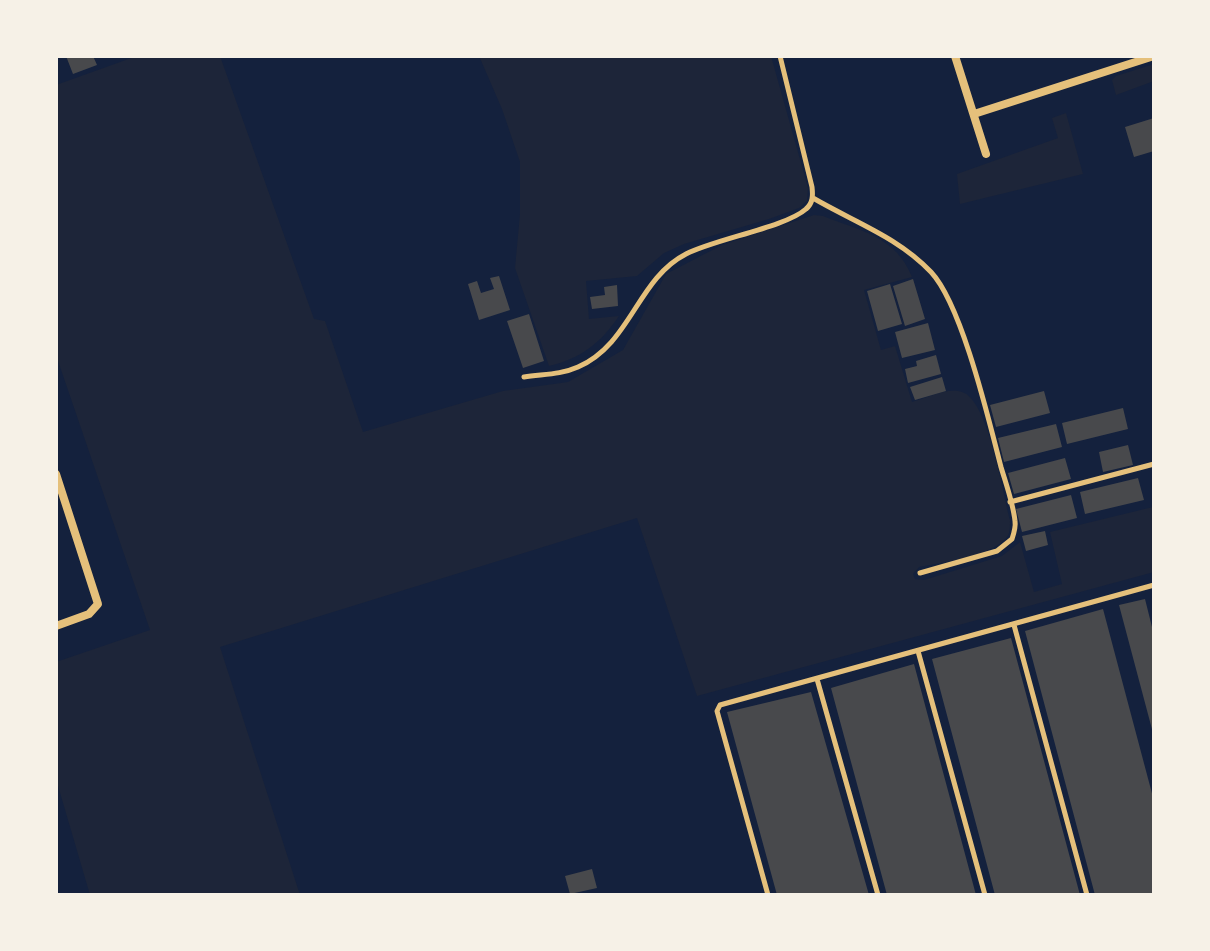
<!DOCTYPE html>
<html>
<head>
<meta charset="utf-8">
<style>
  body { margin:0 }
  #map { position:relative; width:1210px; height:951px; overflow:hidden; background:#14213d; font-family:"Roboto Serif",serif }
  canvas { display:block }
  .frame { position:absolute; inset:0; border:58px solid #f6f1e7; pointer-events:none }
</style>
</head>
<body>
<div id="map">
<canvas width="1210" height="951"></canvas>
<div class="frame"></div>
</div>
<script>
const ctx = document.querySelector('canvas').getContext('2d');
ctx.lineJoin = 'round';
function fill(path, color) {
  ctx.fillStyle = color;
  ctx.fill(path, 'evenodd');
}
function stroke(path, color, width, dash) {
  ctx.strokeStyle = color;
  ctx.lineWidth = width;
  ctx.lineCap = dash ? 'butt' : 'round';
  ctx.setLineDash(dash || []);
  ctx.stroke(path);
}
fill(new Path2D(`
  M137,56H220L314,319L325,321L363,432L503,391L568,382L623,350L666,274L722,245L814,215L823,216C860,231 896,236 912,277L864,290L881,350L895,346L912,402C926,398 948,387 962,392C988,399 1003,494 1010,520C1010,524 1010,529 1009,533C1001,555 940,563 919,567L913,574L915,579L924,580L1002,556L1020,542L1034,592L1062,584L1050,532L1153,507L1154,572L697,696L637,518L220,647L300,895H90L56,779V662L150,630L56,355V85Z
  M479,56H771L808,188L807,201L799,208L769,219L684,244L664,253L637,276L586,281L589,319L619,316C601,343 580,359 549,366L515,268L520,214V162L502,109Z
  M1154,64V81L1116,95L1112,80L1116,76Z
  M1066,113L1083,174L960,204L957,174L1058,138L1052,118Z`), '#1d2539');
fill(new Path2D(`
  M66,56H93L97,65L73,74Z
  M1154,118V151L1134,157L1125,127Z
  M499,276L510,310L479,320L468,284L477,281L481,293L494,289L490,278Z
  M913,279L925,319L905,326L893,286Z
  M890,284L902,324L878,331L867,291Z
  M617,285L618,306L592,309L590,297L605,295L604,287Z
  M529,314L544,361L523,368L507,321Z
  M928,323L935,350L902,358L895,332Z
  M936,355L941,374L908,383L905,369L917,366L916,361Z
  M942,377L946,391L915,400L910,387Z
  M1044,391L1050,413L996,427L990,405Z
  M1123,408L1128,429L1067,444L1062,423Z
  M1056,424L1062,447L1004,462L998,438Z
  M1128,445L1133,465L1103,472L1099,452Z
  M1065,458L1071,479L1014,494L1008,473Z
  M1138,478L1144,500L1085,514L1080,492Z
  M1071,495L1077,518L1022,532L1016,509Z
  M1045,531L1048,545L1026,551L1022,536Z
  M1145,599L1154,635L1153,733L1119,605Z
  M1103,609L1154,801V895H1095L1025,631Z
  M1011,638L1080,895H995L932,659Z
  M914,664L976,895H887L831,688Z
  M811,692L869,895H777L727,712Z
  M592,869L597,888L570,894L565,876Z`), '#48494c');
stroke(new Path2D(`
  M813,198C854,222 898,237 931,272C962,305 989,421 1001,467C1006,484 1013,503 1015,521C1016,527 1014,533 1012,539L997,551L920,573
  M524,377C543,374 560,375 578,367C631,344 637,279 686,254C715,239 786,227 806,209C813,203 813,196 812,187L780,56
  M1010,502L1154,464
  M1014,625L1087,895
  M918,651L985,895
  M817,679L878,895
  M768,895L717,711L720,705L1154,585`), '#e5c07b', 5);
stroke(new Path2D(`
  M955,56L986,154
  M974,114L1154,56
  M56,474L98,604L89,614L56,626`), '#e5c07b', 8);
</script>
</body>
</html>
